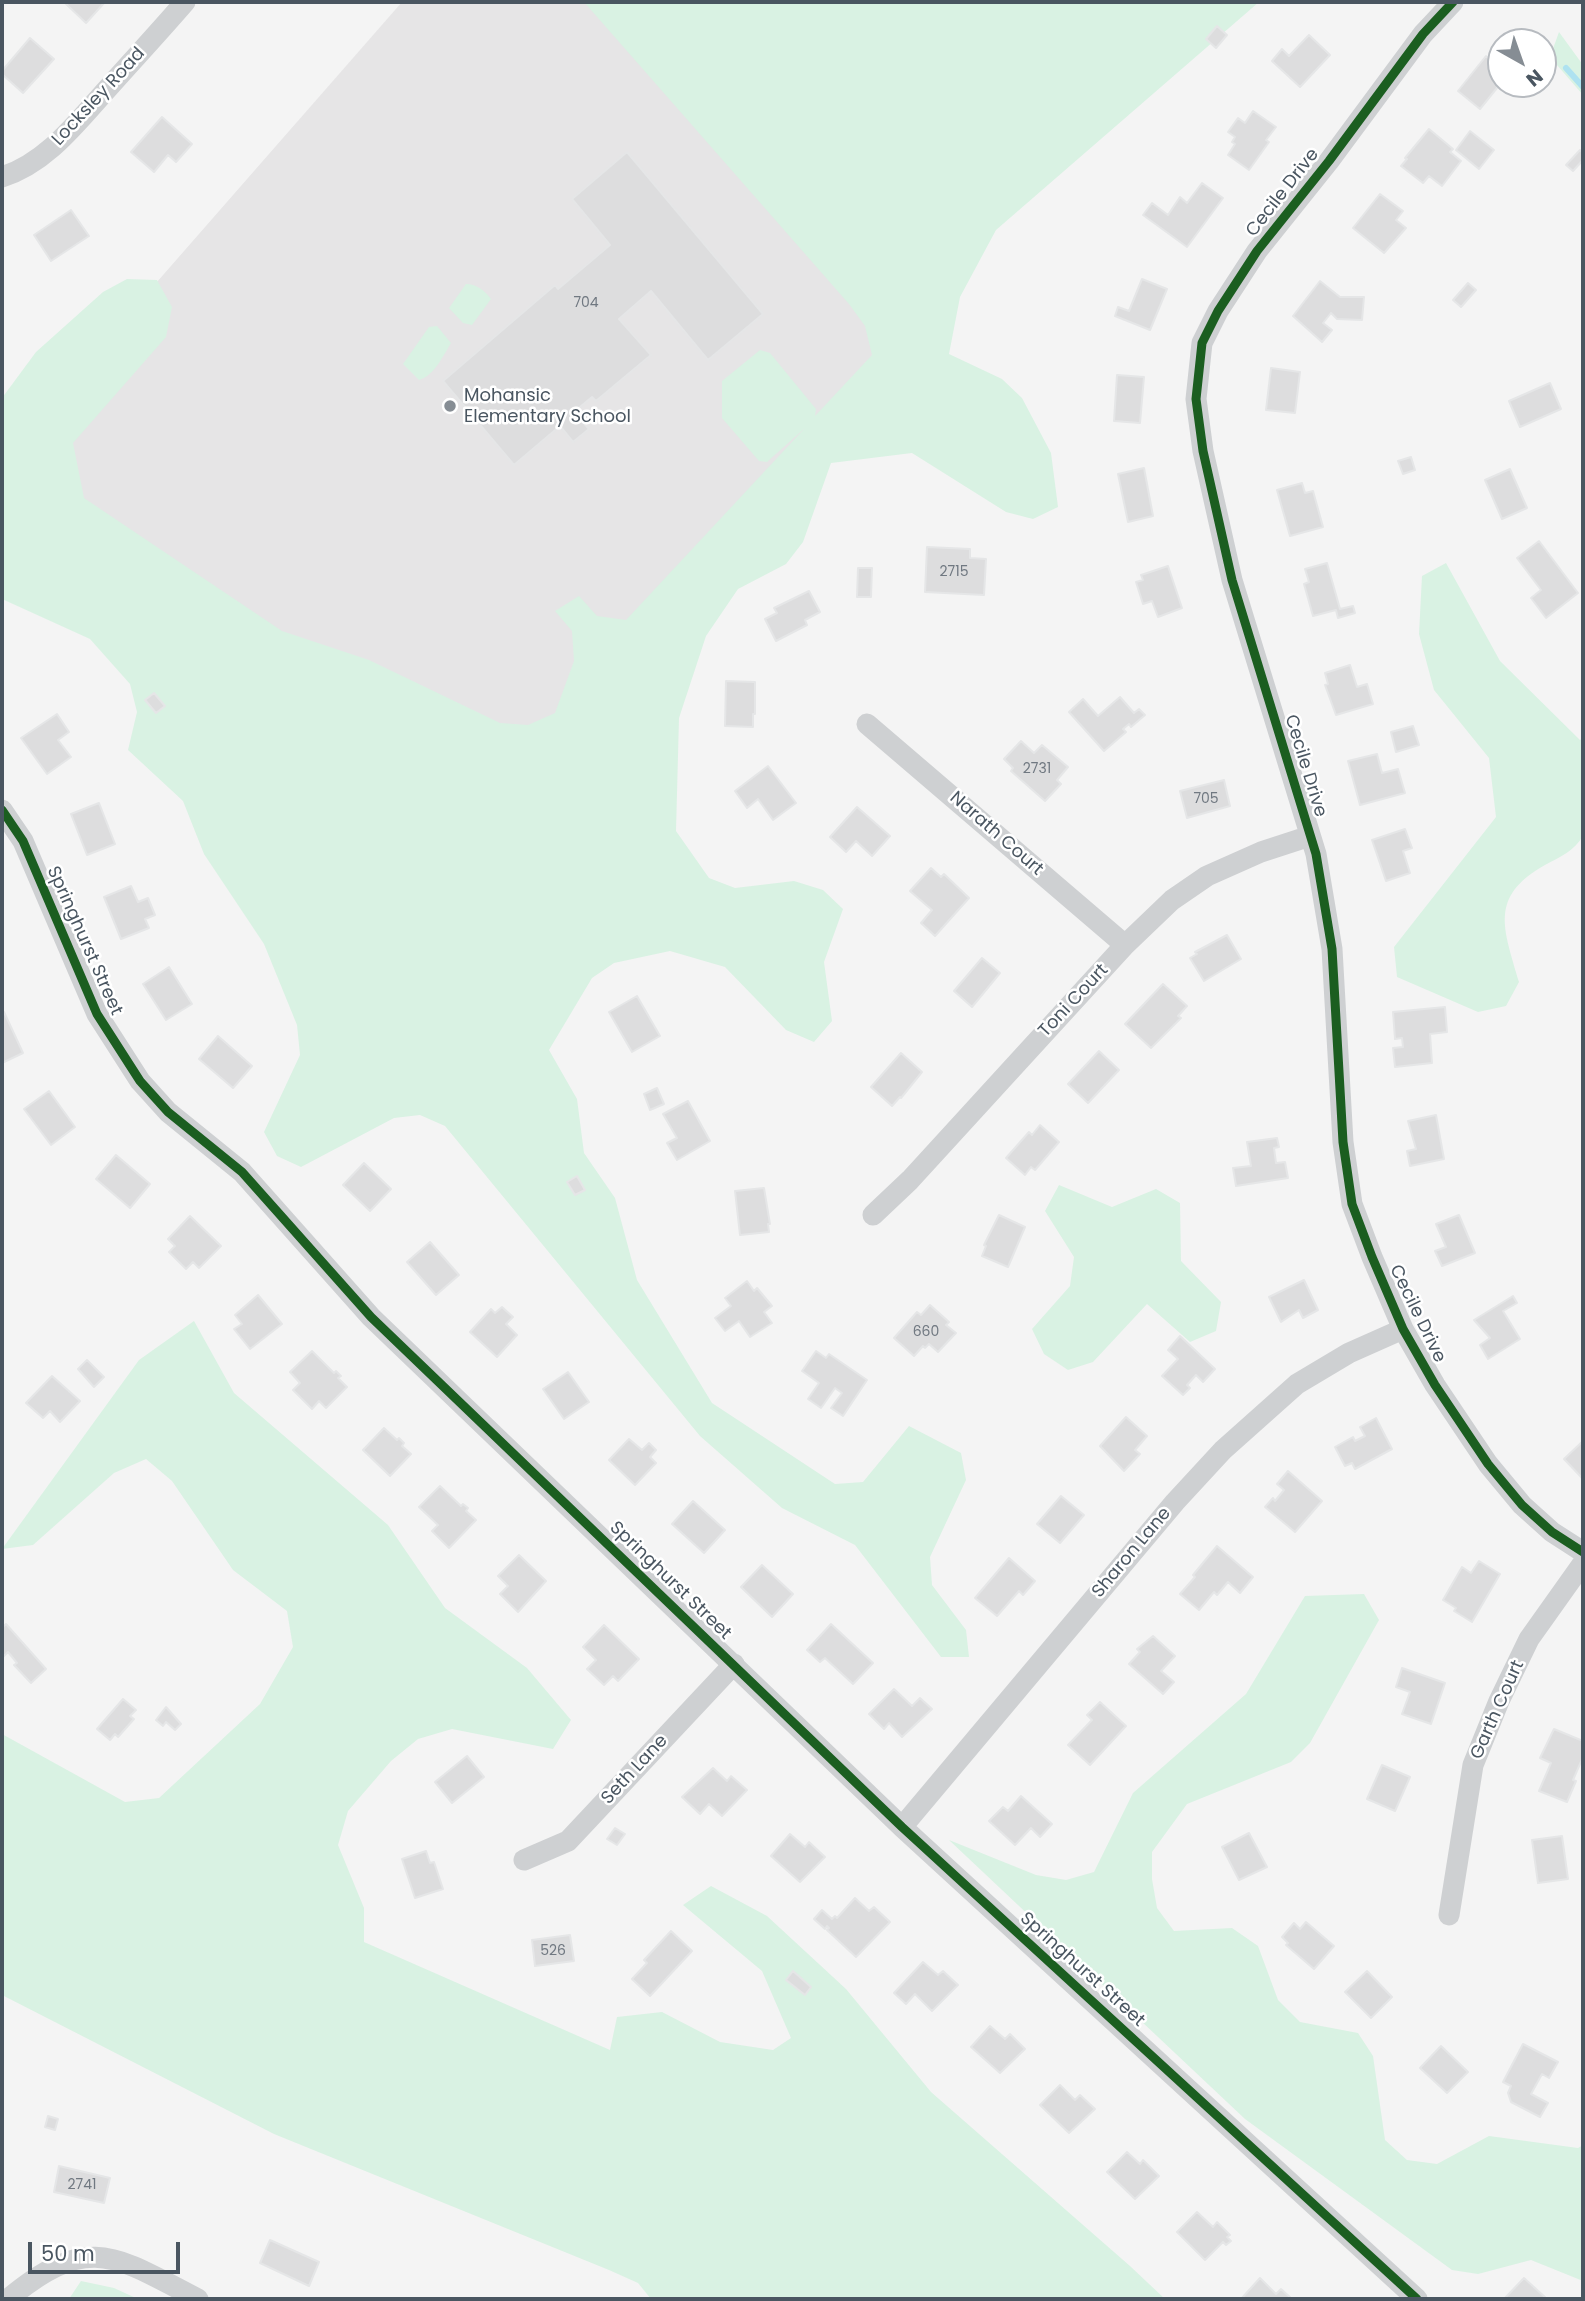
<!DOCTYPE html>
<html>
<head>
<meta charset="utf-8">
<style>
  body { margin:0 }
  #map { position:relative; width:1585px; height:2301px; overflow:hidden; background:#f4f4f4; font-family:Poppins,sans-serif }
  canvas { display:block }
  .frame { position:absolute; inset:0; border:4px solid #4a5661; pointer-events:none }
  .north { position:absolute; left:1487px; top:28px; width:70px; height:70px; box-sizing:border-box; background:#fff; border:2px solid #b7bbc0; border-radius:50%; rotate:140deg; font-size:19px; font-weight:700; line-height:28px; text-align:center; color:#4a5661 }
  .north::after { content:''; display:block; margin:auto; width:24px; height:32px; background:#868d94; clip-path:polygon(50% 0,100% 100%,50% 72%,0 100%) }
  .scale { position:absolute; left:28px; top:2242px; width:152px; height:32px; box-sizing:border-box; border:4px solid #4a5661; border-top:0; padding-left:9px; font-size:21px; line-height:24px; white-space:nowrap; color:#4a5661; -webkit-text-stroke:5px #fff; paint-order:stroke }
</style>
</head>
<body>
<div id="map">
<canvas width="1585" height="2301"></canvas>
<div class="frame"></div>
<div class="north">N</div>
<div class="scale">50 m</div>
</div>
<script>
const ctx = document.querySelector('canvas').getContext('2d');
ctx.lineJoin = 'round';
function fill(path, color) {
  ctx.fillStyle = color;
  ctx.fill(path, 'evenodd');
}
function stroke(path, color, width, dash) {
  ctx.strokeStyle = color;
  ctx.lineWidth = width;
  ctx.lineCap = dash ? 'butt' : 'round';
  ctx.setLineDash(dash || []);
  ctx.stroke(path);
}
function drawText(font, color, halo, rows, align = 'center') {
  ctx.font = font + ' Poppins,sans-serif';
  ctx.lineWidth = 5;
  ctx.setLineDash([]);
  ctx.textBaseline = 'middle';
  ctx.strokeStyle = halo;
  ctx.fillStyle = color;
  for (const [text, x, y, turn = 0] of rows) {
    ctx.save();
    ctx.translate(x, y);
    ctx.rotate((+turn || 0) * Math.PI / 180);
    ctx.textAlign = isNaN(turn) ? turn : align;
    if (halo) ctx.strokeText(text, 0, 0);
    ctx.fillText(text, 0, 0);
    ctx.restore();
  }
}
fill(new Path2D(`
  M402,2H587L899,353L520,776L310,674L2,459Z`), '#e6e5e6');
fill(new Path2D(`
  M584,2H1259L996,230L960,297L949,354L1002,379L1022,398L1051,453L1058,507L1033,519L1006,512L912,453L831,463L803,542L786,564L738,589L706,636L679,718L676,831L709,878L735,888L794,881L823,890L843,909L824,962L832,1021L814,1042L786,1030L725,967L670,951L614,963L592,978L549,1050L577,1099L584,1153L615,1198L637,1280L712,1403L835,1484L863,1482L909,1426L961,1453L966,1480L930,1557L932,1585L966,1630L969,1657H941L855,1545L782,1508L700,1436L445,1126L420,1115L394,1118L301,1167L277,1156L264,1132L300,1055L297,1025L264,944L204,854L183,801L128,750L137,712L130,684L90,639L2,599V398L36,352L103,292L127,279L157,280L172,307L166,337L73,443L84,498L282,631L369,660L500,723L528,725L555,713L574,661L572,631L555,611L579,596L597,616L626,620L805,428L767,462L759,461L722,418V381L760,350L770,353L816,409L815,416L872,355L865,326L849,304Z
  M1559,32L1583,65V95L1550,57Z
  M466,284C477,284 485,291 491,299L472,325L463,323L449,308Z
  M437,326L451,343C443,356 434,376 419,380L403,364L429,327Z
  M1446,563L1500,661L1580,740L1583,738V836C1574,851 1560,857 1545,865C1488,897 1504,929 1519,982L1506,1006L1478,1012L1397,977L1394,947L1496,817L1489,758L1434,690L1419,634L1422,576Z
  M1059,1185L1112,1207L1156,1189L1180,1203L1181,1261L1221,1302L1216,1331L1190,1342L1147,1304L1093,1362L1068,1370L1044,1354L1032,1329L1070,1286L1074,1257L1045,1211Z
  M194,1321L234,1393L388,1525L445,1608L527,1668L571,1720L553,1749L452,1729L418,1739L391,1761L348,1811L338,1845L364,1908V1942L610,2050L617,2017L662,2012L720,2042L773,2050L791,2038L762,1971L683,1905L711,1886L767,1916L846,1989L931,2092L1130,2266L1165,2299H651L638,2283L609,2270L274,2134L2,1995V1734L125,1802L159,1798L260,1704L293,1647L287,1611L233,1570L172,1481L146,1459L114,1473L33,1545L2,1549L139,1360Z
  M1364,1594L1379,1620L1310,1743L1291,1762L1187,1804L1152,1852V1879L1157,1908L1174,1931L1232,1928L1258,1946L1278,2000L1300,2022L1358,2033L1373,2056L1385,2140L1407,2160L1437,2164L1489,2136L1578,2148L1583,2145V2281L1531,2260L1478,2274L1452,2270L1245,2119L949,1840L1036,1875L1066,1880L1094,1872L1133,1793L1246,1694L1305,1596Z
  M81,2281L114,2288L138,2299H69Z`), '#d9f2e3');
stroke(new Path2D(`
  M1566,68L1583,87`), '#aee2f0', 6);
const building = new Path2D(`
  M64,2H105L86,23Z
  M1217,26L1227,35L1216,48L1206,39Z
  M1309,35L1330,55L1300,87L1272,61L1282,49L1289,56Z
  M30,38L54,59L23,93L2,74V71Z
  M1486,56L1501,68V83L1480,109L1458,91Z
  M1253,111L1276,127L1266,140L1269,142L1249,170L1228,155L1235,144L1232,142L1235,137L1228,132L1238,118L1245,123Z
  M162,117L192,144L176,162L168,155L154,172L131,152Z
  M1429,129L1453,149L1450,152L1461,161L1442,186L1429,176L1423,183L1401,166L1407,159L1405,158Z
  M1470,131L1494,150L1479,169L1456,150Z
  M1580,150L1583,153V160L1573,171L1566,165Z
  M627,152L763,314L708,360L651,291L619,319L651,355L596,401L592,397L574,412L589,429L573,442L560,426L514,465L443,381L555,285L558,289L610,245L572,199Z
  M1202,183L1223,198L1187,247L1143,215L1152,203L1168,215L1180,197L1187,203Z
  M1380,194L1403,211L1396,220L1406,228L1384,253L1353,228Z
  M71,210L89,236L51,261L34,235Z
  M1142,279L1167,289L1150,330L1115,316L1118,307L1129,311Z
  M1320,281L1340,297H1364L1362,320L1337,319L1331,313L1323,323L1332,330L1322,342L1293,316Z
  M1468,283L1476,290L1461,307L1453,300Z
  M1271,368L1300,372L1295,413L1266,410Z
  M1117,375L1144,377L1140,423L1114,421Z
  M1550,383L1561,409L1520,427L1509,401Z
  M1411,457L1415,470L1403,474L1398,461Z
  M1144,468L1153,516L1128,522L1118,474Z
  M1510,469L1527,508L1502,519L1485,480Z
  M1302,483L1305,493L1313,491L1323,527L1290,536L1277,490Z
  M1539,541L1578,593L1546,618L1531,598L1541,590L1517,558Z
  M927,547L970,549V558L986,559L984,595L925,592Z
  M1327,563L1340,609L1353,606L1355,613L1338,618L1336,610L1313,616L1304,584L1309,582L1305,569Z
  M1168,566L1182,608L1158,617L1152,601L1143,604L1136,582L1143,580L1141,575Z
  M858,568H872L871,597H857Z
  M809,591L820,612L805,620L807,625L776,641L765,619L777,613L774,608Z
  M1350,665L1357,687L1367,684L1373,704L1336,715L1325,685L1328,684L1325,673Z
  M726,681L755,682V714H753V727L725,726Z
  M154,693L165,706L156,713L145,700Z
  M1120,697L1134,713L1139,709L1145,715L1131,727L1129,724L1123,729L1126,732L1104,751L1069,712L1083,699L1098,716Z
  M57,714L69,732L58,740L71,757L47,774L21,738Z
  M1413,726L1419,745L1396,752L1391,732Z
  M1021,741L1034,753L1042,745L1068,767L1057,780L1061,784L1045,801L1011,771L1013,768L1004,759Z
  M1377,754L1382,773L1398,769L1405,793L1360,805L1348,761Z
  M768,766L796,803L773,820L758,799L747,808L735,791Z
  M1224,780L1230,806L1187,818L1180,791Z
  M99,803L115,844L87,855L71,814Z
  M857,807L890,836L872,856L856,841L846,852L830,837Z
  M1405,829L1412,848L1403,851L1410,873L1386,881L1372,840Z
  M931,868L941,877L944,874L969,898L935,936L921,923L932,910L910,891Z
  M131,886L138,902L148,898L155,915L145,919L149,928L121,939L104,897Z
  M1227,935L1241,959L1204,981L1190,958L1197,954L1195,952Z
  M982,958L1000,973L972,1007L954,991Z
  M169,967L192,1004L166,1020L143,984Z
  M1163,984L1187,1006L1178,1016L1181,1018L1151,1048L1125,1024Z
  M637,996L660,1036L632,1052L609,1012Z
  M1445,1007L1447,1032L1430,1034L1432,1063L1395,1067L1393,1048L1403,1047L1402,1038L1395,1039L1393,1012Z
  M4,1012L23,1053L2,1063V1013Z
  M218,1036L252,1066L233,1088L199,1059Z
  M1099,1051L1119,1070L1088,1103L1068,1084Z
  M901,1053L922,1072L901,1098L900,1097L892,1106L871,1087Z
  M657,1088L664,1104L650,1110L644,1094Z
  M49,1091L75,1127L51,1145L24,1109Z
  M688,1101L710,1141L677,1160L667,1143L677,1138L663,1114Z
  M1436,1115L1444,1159L1410,1166L1407,1151L1416,1149L1408,1121Z
  M1040,1125L1059,1142L1035,1170L1031,1167L1025,1175L1006,1158L1029,1132L1032,1135Z
  M1277,1138L1279,1147L1274,1148L1276,1163L1285,1162L1288,1178L1236,1186L1233,1168L1251,1166L1247,1142Z
  M116,1155L150,1184L130,1208L96,1179Z
  M364,1163L391,1189L370,1211L343,1185Z
  M577,1176L585,1190L575,1195L567,1182Z
  M764,1188L770,1224H768L769,1232L740,1235L735,1191Z
  M999,1215L1025,1227L1008,1267L982,1256L986,1246L984,1245Z
  M1459,1215L1475,1253L1442,1266L1435,1251L1446,1247L1436,1224Z
  M190,1216L221,1246L199,1268L193,1262L186,1269L169,1252L175,1246L168,1239Z
  M430,1242L459,1275L436,1295L407,1262Z
  M1304,1280L1318,1310L1303,1318L1299,1310L1281,1322L1269,1297Z
  M747,1281L754,1291L757,1288L772,1306L764,1312L772,1323L750,1337L739,1321L725,1331L715,1318L731,1306L725,1298Z
  M258,1295L282,1324L250,1349L234,1329L242,1324L235,1315Z
  M1513,1296L1517,1303L1503,1311L1520,1339L1488,1359L1480,1345L1490,1338L1474,1320Z
  M930,1305L949,1322L946,1325L956,1333L938,1352L929,1344L925,1348L923,1346L914,1356L894,1338L917,1312L921,1315Z
  M502,1307L513,1317L506,1324L517,1335L497,1357L470,1332L491,1309L495,1313Z
  M1180,1336L1215,1369L1203,1382L1196,1375L1187,1385L1190,1388L1183,1395L1162,1376L1178,1359L1168,1350Z
  M312,1351L334,1373L336,1371L341,1376L338,1378L347,1387L326,1408L319,1401L312,1409L293,1390L300,1383L290,1372Z
  M816,1351L826,1358L829,1354L867,1380L843,1416L831,1408L842,1393L835,1388L821,1408L808,1399L819,1383L802,1371Z
  M87,1360L104,1377L94,1387L78,1369Z
  M568,1372L589,1402L564,1419L543,1389Z
  M52,1376L80,1401L60,1422L50,1411L43,1418L26,1403Z
  M1126,1417L1147,1436L1135,1450L1140,1454L1124,1471L1100,1446Z
  M1376,1418L1392,1449L1355,1469L1352,1463L1345,1466L1335,1447L1353,1437L1355,1441L1365,1436L1360,1427Z
  M384,1428L397,1440L399,1438L404,1443L402,1446L411,1454L390,1476L363,1450Z
  M629,1439L642,1450L649,1443L656,1450L650,1457L656,1463L635,1485L609,1460Z
  M1583,1441V1479L1564,1459Z
  M1288,1471L1322,1501L1295,1532L1265,1507L1273,1498L1275,1501L1284,1490L1277,1484Z
  M440,1486L461,1506L463,1504L468,1508L466,1511L476,1520L449,1548L432,1531L438,1525L419,1507Z
  M1061,1496L1084,1515L1060,1543L1037,1524Z
  M693,1501L725,1530L704,1553L672,1524Z
  M1217,1546L1253,1577L1240,1593L1228,1582L1217,1595L1214,1592L1199,1610L1180,1594L1195,1577L1193,1575Z
  M519,1555L546,1581L518,1612L500,1594L508,1586L498,1576Z
  M1009,1558L1035,1581L1023,1595L1019,1591L997,1616L975,1598Z
  M1479,1561L1500,1574L1472,1622L1454,1611L1456,1608L1443,1600L1462,1567L1471,1573Z
  M762,1565L793,1594L772,1617L741,1587Z
  M6,1624L46,1669L31,1683L14,1665L17,1663L8,1652L2,1658V1628Z
  M831,1624L873,1663L853,1684L825,1658L820,1662L807,1650Z
  M604,1625L639,1659L618,1681L613,1676L604,1685L587,1669L596,1660L583,1647Z
  M1153,1636L1175,1656L1161,1671L1174,1682L1163,1694L1129,1664L1140,1652L1137,1649Z
  M1402,1668L1445,1683L1431,1724L1402,1714L1410,1692L1396,1687Z
  M894,1689L912,1706L920,1698L932,1709L902,1737L889,1723L884,1729L869,1714Z
  M123,1699L136,1710L130,1716L134,1719L118,1737L115,1734L110,1740L97,1729Z
  M1100,1702L1126,1726L1090,1765L1068,1745L1092,1720L1087,1715Z
  M166,1707L181,1724L175,1730L166,1722L163,1726L156,1720Z
  M1554,1729L1583,1741V1757L1573,1780L1576,1781L1567,1802L1539,1791L1551,1763L1540,1758Z
  M467,1756L484,1777L452,1803L435,1782Z
  M1382,1765L1410,1777L1395,1811L1367,1799Z
  M713,1768L727,1781L731,1776L747,1790L722,1816L709,1804L700,1814L682,1797Z
  M1021,1796L1052,1824L1040,1837L1031,1828L1015,1845L989,1821L1003,1807L1008,1811Z
  M615,1828L625,1834L617,1845L607,1839Z
  M1249,1833L1267,1867L1239,1880L1222,1847Z
  M790,1834L805,1847L809,1842L825,1857L800,1882L771,1856Z
  M1562,1836L1568,1879L1538,1883L1532,1840Z
  M426,1851L430,1863L434,1862L443,1889L415,1898L402,1859Z
  M855,1898L869,1911L874,1907L890,1922L856,1957L827,1930L829,1928L827,1926L825,1929L814,1919L822,1910L832,1919L835,1916L837,1918Z
  M1306,1922L1334,1946L1314,1969L1286,1945L1288,1943L1282,1937L1294,1923L1300,1929Z
  M671,1931L692,1951L650,1996L632,1979L647,1963L644,1960Z
  M570,1935L574,1961L535,1966L532,1940Z
  M923,1962L938,1975L943,1971L958,1985L932,2011L915,1994L906,2004L894,1993Z
  M793,1971L811,1987L805,1995L786,1980Z
  M1367,1971L1392,1997L1371,2018L1345,1992Z
  M990,2026L1005,2039L1010,2034L1025,2049L1000,2073L971,2047Z
  M1523,2044L1558,2062L1549,2078L1542,2074L1531,2094L1548,2103L1540,2117L1511,2102L1508,2093L1511,2086L1503,2082Z
  M1441,2046L1468,2072L1447,2093L1420,2068Z
  M1060,2085L1075,2100L1080,2095L1095,2109L1069,2133L1040,2105Z
  M48,2116L58,2119L55,2130L45,2127Z
  M1127,2152L1140,2164L1143,2160L1159,2176L1135,2199L1107,2172Z
  M59,2166L110,2178L104,2203L54,2192Z
  M1197,2212L1213,2227L1217,2222L1230,2235L1227,2237L1231,2241L1226,2245L1223,2242L1205,2260L1177,2232Z
  M270,2240L319,2262L309,2286L260,2263Z
  M1260,2278L1276,2294L1281,2289L1292,2299H1241Z
  M1524,2278L1547,2299H1504Z`);
fill(building, '#ddddde');
stroke(building, '#e5e6e7', 2);
stroke(new Path2D(`
  M1453,2L1423,34L1329,161L1257,251L1218,311L1202,343L1196,399L1203,451L1232,580L1316,854L1332,949L1343,1142L1352,1204L1372,1257L1403,1329L1435,1385L1488,1464L1522,1505L1552,1532L1583,1552
  M2,177C47,163 78,121 109,87C134,59 160,31 185,2
  M867,724L1125,945
  M2,810L23,841L97,1014L140,1081L168,1112L242,1172L371,1317L902,1827L1417,2299
  M873,1215L910,1180L1125,945L1172,900L1207,876L1261,852L1310,836
  M902,1827L1175,1502L1223,1450L1297,1384L1349,1353L1403,1329
  M524,1860L568,1841L734,1664
  M1449,1915L1473,1765L1499,1701L1529,1639L1583,1563
  M8,2299C89,2232 115,2256 198,2299`), '#ced0d2', 21);
stroke(new Path2D(`
  M1453,2L1423,34L1329,161L1257,251L1218,311L1202,343L1196,399L1203,451L1232,580L1316,854L1332,949L1343,1142L1352,1204L1372,1257L1403,1329L1435,1385L1488,1464L1522,1505L1552,1532L1583,1552
  M2,810L23,841L97,1014L140,1081L168,1112L242,1172L371,1317L902,1827L1417,2299`), '#1b5e20', 9);
for (const [x, y, r, color] of [
  [450,406,7,"#868d94"]
]) {
  const dot = new Path2D();
  dot.arc(x, y, r, 0, 2 * Math.PI);
  ctx.fillStyle = color;
  ctx.fill(dot);
  stroke(dot, '#fff', 2.5);
}
drawText('14px', '#707881', null, [
  ["704",586,303],
  ["2715",954,572],
  ["2731",1037,769],
  ["705",1206,799],
  ["660",926,1332],
  ["526",553,1951],
  ["2741",82,2185]
]);
drawText('18px', '#4a5661', '#fff', [
  ["Locksley Road",99,97,-47],
  ["Cecile Drive",1283,193,-52],
  ["Cecile Drive",1305,766,73],
  ["Narath Court",996,834,41],
  ["Springhurst Street",84,941,66],
  ["Toni Court",1074,1001,-47],
  ["Cecile Drive",1417,1314,64],
  ["Sharon Lane",1132,1553,-50],
  ["Springhurst Street",670,1581,44],
  ["Garth Court",1498,1710,-66],
  ["Seth Lane",635,1770,-47],
  ["Springhurst Street",1082,1970,42]
]);
drawText('18px', '#4a5661', '#fff', [
  ["Mohansic",464,396],
  ["Elementary School",464,417]
], 'left');
</script>
</body>
</html>
